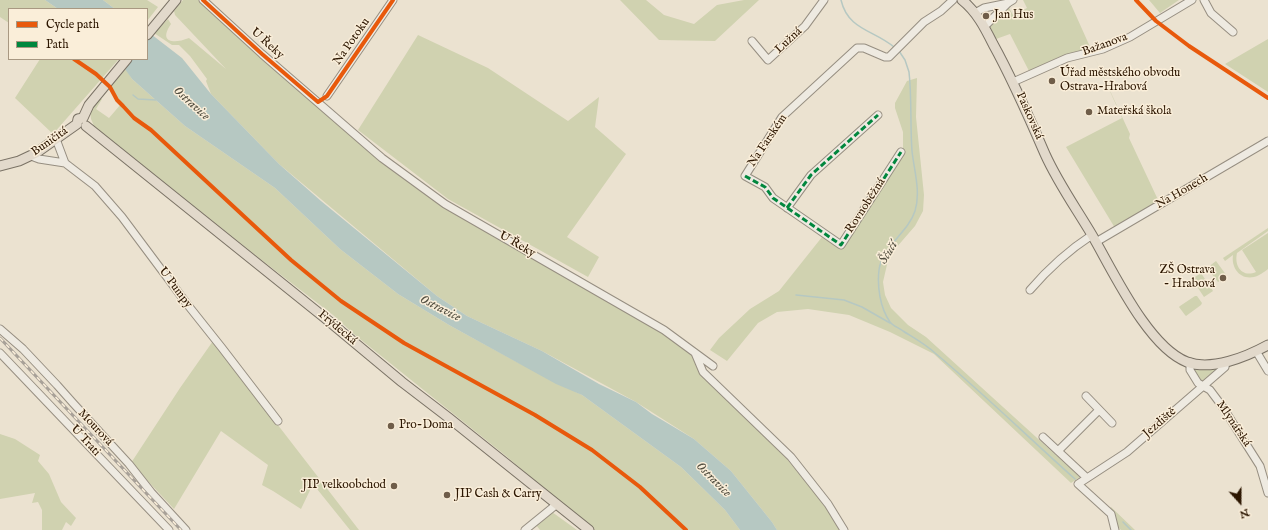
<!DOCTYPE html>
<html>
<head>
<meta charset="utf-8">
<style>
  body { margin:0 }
  #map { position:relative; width:1268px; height:530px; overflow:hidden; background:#ebe2d0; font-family:"IM FELL English",serif }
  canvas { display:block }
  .legend { position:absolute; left:8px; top:8px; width:140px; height:52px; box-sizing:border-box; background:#faeed9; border:1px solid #a89882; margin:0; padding:5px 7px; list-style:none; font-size:12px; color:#2c1600 }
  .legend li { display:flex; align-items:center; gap:8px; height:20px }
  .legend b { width:20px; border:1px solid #a89882 }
  .north { position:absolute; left:1220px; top:482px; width:40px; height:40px; -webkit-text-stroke:3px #faeed9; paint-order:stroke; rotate:159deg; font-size:11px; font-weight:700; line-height:16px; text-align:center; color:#2c1600 }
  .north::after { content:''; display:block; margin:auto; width:14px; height:18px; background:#2c1600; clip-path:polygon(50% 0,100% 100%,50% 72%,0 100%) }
</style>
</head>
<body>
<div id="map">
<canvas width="1268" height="530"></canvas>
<ul class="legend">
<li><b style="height:5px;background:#e8590c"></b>Cycle path</li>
<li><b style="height:5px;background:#00873e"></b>Path</li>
</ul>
<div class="north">N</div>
</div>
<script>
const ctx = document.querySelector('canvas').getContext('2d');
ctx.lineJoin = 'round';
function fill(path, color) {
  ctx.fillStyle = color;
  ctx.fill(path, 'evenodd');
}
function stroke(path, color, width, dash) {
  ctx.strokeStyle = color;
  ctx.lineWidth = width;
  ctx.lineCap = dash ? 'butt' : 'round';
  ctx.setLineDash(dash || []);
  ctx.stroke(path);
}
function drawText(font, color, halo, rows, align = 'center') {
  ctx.font = font + ' "IM FELL English",serif';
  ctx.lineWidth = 3;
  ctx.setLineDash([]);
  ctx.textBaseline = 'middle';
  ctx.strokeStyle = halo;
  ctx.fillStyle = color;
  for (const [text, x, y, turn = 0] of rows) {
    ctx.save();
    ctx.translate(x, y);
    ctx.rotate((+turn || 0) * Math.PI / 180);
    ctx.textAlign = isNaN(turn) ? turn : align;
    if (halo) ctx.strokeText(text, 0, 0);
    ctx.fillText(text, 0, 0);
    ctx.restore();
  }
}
fill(new Path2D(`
  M0,0H45L58,9H9V23L0,17Z
  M103,0H147L158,7L147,21V9H115Z
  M183,0H201L382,158L445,204L695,352L710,383L787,459L826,507L840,530H777L772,522L731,471L694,439L636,402L542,351L467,316L437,296L279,164L211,94L206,81L207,79L190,56L179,45H172L154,33L168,19L171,24C158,43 174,44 189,38L226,69L175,15L174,11Z
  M620,0H646L664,15L694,24L717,5L744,0H759L715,41L659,40Z
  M1023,0H1069L1091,49L1059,57L1029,71L1010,34L996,39L990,27L991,22L1008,6L1013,15L1027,8Z
  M1149,0H1179L1160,13Z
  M418,35L488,68L568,121L599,97L595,127L626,154L567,237L599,257L588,277L448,199L358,130Z
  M1268,39V92L1225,64Z
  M1094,56L1130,134L1129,138L1160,204L1115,228L1066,147L1122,118Z
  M40,59H118V60L53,134L15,98Z
  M126,69L132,79L185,126L275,188L340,249L398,294L449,325L515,361L582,395L681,467L725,510L740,530H595L548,492L506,456L355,335L333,315L259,258L94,126L91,119L90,111L99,99H102L96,109L109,118L121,104L117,102L107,86Z
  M917,78L916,117L924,195L923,211L915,226L889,256L883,282L885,295L891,308L908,325L926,337L1080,477L1071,483L934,354L890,332L849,315L808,309L777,312L758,323L727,361L710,350L719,338L750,309L779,291L822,237L840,249L903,151V132L895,108V103L907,81Z
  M1268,228V231L1237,253C1234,266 1242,278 1256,272L1242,250L1268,233V269C1264,272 1259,276 1254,277C1240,280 1231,268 1233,255L1225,261L1223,258Z
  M1216,261L1227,276L1218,282L1207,268Z
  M1201,273L1213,291L1204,297L1192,279Z
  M1195,296H1197L1202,303L1201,305L1186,316L1185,315L1179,307L1180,306Z
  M213,341L359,530H350L313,484L301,509L273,491L262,485L268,465L221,431L174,509L131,463L180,388Z
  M1194,368H1219L1201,383L1194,371Z
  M0,434L15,439L40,455L38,461L49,474L61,502L76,518L71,526L66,522L62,530H42V510L38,502L32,503L35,493L0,499Z
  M1111,507L1135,530H1121L1118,527L1110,508Z
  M552,512L577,530H540L536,525Z`), '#d0d2b0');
fill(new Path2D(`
  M45,0H103L115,9H58Z
  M147,31L182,58L211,94L279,164L321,201L437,296L467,316L542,351L599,384L636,402L652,414L694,439L731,471L772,522L777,530H740L725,510L681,467L582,395L556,384L449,325L398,294L340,249L275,188L185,126L132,79L118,59H147Z`), '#b6c8c2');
stroke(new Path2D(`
  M841,0C848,30 874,30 894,47
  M899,51L905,60L909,72C912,98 910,125 912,151C914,170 921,192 915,211C908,233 882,246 879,270C877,286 880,308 890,322C893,326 899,328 903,331C914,338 925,344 935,353C983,393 1028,437 1075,479
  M133,95L138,99L156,100
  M796,295L844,300L862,307L890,323
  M1123,522L1131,530`), '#b6c8c2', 1.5);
const minor = new Path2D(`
  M203,0L262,54L382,158L445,204L664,330L713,366
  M1204,0L1211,13L1233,32
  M975,13L984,8L1008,3
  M984,27L1008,3L1013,0
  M752,41L768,60L805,26L824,0
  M1013,82L1067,58L1103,49L1130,37L1192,0
  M327,96L393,0
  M56,139L65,163L95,186L122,217L187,304L222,348L278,421
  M901,152L841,245L773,198L765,187L745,176L782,117L857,48H864L885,57H889L924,22L941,11L953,0
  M31,156L39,159L65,163
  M787,208L811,175L878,115
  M1096,242L1268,141
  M1030,290C1048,269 1069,250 1092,235
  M0,329L23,349L57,385L73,403L129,464L151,492L186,530
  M1256,351L1268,371
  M0,353L169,530
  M695,353L703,372L791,457L828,504L844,530
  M1190,362V370L1198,383L1210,390L1222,406L1260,466L1268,493
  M1086,396L1112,423
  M1043,437L1087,478
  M1058,451L1099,410
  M525,530L557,504
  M1115,530L1111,514L1078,484L1127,452L1225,367L1226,362`);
const major = new Path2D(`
  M962,0C977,12 985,28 993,44C1013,80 1029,117 1045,154C1058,183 1076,208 1092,235C1113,271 1148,347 1187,362C1212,371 1246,357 1268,345
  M147,35L176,0
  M77,124L78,119L83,118L89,105L127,59
  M86,126L325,318L402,382L449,418L589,530
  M0,166L19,161L36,153L77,124`);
stroke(minor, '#968e81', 9);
stroke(major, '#7a7265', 11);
stroke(minor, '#eeeae1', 7);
stroke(major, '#e2d9cb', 9);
const rail = new Path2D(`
  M0,338L181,530`);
stroke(rail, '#a8a198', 3);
stroke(rail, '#faeed9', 1.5, [4.5]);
stroke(new Path2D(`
  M745,176L765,187L773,198L841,245L901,152
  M787,208L811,175L878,115`), '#00873e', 3, [6, 3]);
stroke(new Path2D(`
  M203,0L262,54L318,102L327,96L393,0
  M1136,0L1156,21L1189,46L1268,98
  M74,59L96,74L110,87L117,100L123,106L134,118L151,130L291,260L341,301L404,343L535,415L592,450L640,487L686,530`), '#e8590c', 4);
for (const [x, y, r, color] of [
  [986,16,4,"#6f5d49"],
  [1052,81,4,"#6f5d49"],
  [1089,112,4,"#6f5d49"],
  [1223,278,4,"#6f5d49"],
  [391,426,4,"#6f5d49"],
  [394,486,4,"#6f5d49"],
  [447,495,4,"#6f5d49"]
]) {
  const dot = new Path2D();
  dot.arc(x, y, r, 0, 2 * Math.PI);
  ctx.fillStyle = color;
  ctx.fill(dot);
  stroke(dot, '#faeed9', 1.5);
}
drawText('12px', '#2c1600', '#faeed9', [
  ["Jan Hus",994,16],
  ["Úřad městského obvodu",1060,74],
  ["Ostrava-Hrabová",1060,88],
  ["Mateřská škola",1097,112],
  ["ZŠ Ostrava",1215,271,"right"],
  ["- Hrabová",1215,285,"right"],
  ["Pro-Doma",399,426],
  ["JIP velkoobchod",386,486,"right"],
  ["JIP Cash & Carry",455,495]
], 'left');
drawText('12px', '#2c1600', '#faeed9', [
  ["Lužná",789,41,-43],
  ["Na Potoku",352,42,-55],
  ["U Řeky",267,44,42],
  ["Bažanova",1105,45,-20],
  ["Paskovská",1029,116,66],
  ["Na Farském",768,141,-56],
  ["Buničitá",50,142,-35],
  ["Na Honech",1182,192,-30],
  ["Rovnoběžná",866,206,-57],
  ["U Řeky",517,245,30],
  ["U Pumpy",175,288,53],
  ["Frýdecká",337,328,40],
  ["Jezdiště",1160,423,-41],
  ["Mlynářská",1233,424,56],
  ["Mourová",95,428,47],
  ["U Trati",85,441,47]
]);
drawText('italic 13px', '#545042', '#faeed9', [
  ["Ostravice",191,104,42],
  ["Ščučí",889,253,-59],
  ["Ostravice",440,309,27],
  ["Ostravice",713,480,45]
]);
</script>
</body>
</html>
